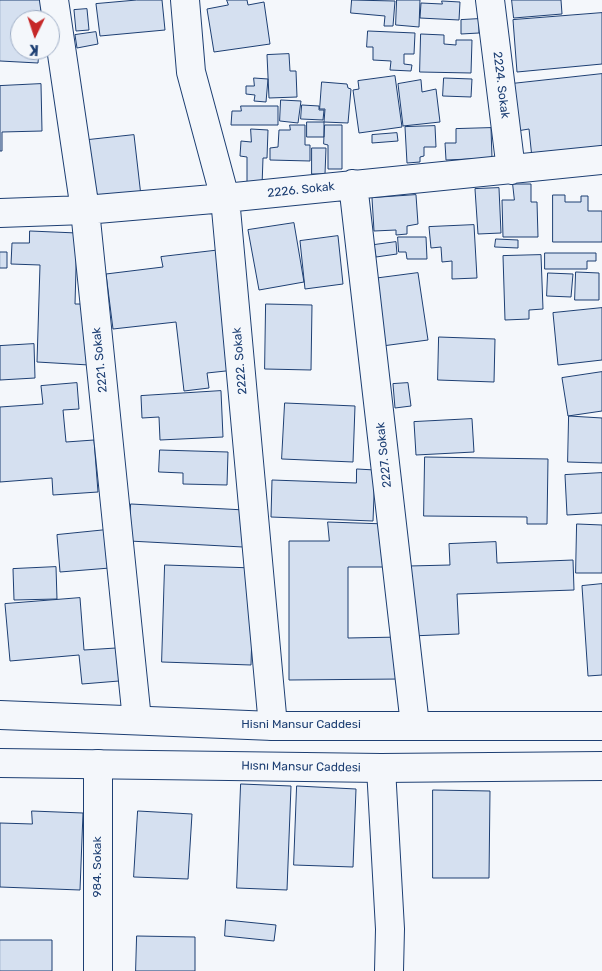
<!DOCTYPE html>
<html>
<head>
<meta charset="utf-8">
<style>
  body { margin:0 }
  #map { position:relative; width:602px; height:971px; overflow:hidden; background:#f4f7fb; font-family:Rubik,sans-serif }
  canvas { display:block }
  .north { position:absolute; left:10px; top:10px; width:50px; height:50px; box-sizing:border-box; background:#f4f7fb; border:1px solid #9eadc5; border-radius:50%; rotate:184deg; font-size:14px; font-weight:700; line-height:20px; text-align:center; color:#1d3f73 }
  .north::after { content:''; display:block; margin:auto; width:18px; height:22px; background:#c62828; clip-path:polygon(50% 0,100% 100%,50% 72%,0 100%) }
</style>
</head>
<body>
<div id="map">
<canvas width="602" height="971"></canvas>
<div class="north">K</div>
</div>
<script>
const ctx = document.querySelector('canvas').getContext('2d');
ctx.lineJoin = 'round';
function fill(path, color) {
  ctx.fillStyle = color;
  ctx.fill(path, 'evenodd');
}
function stroke(path, color, width, dash) {
  ctx.strokeStyle = color;
  ctx.lineWidth = width;
  ctx.lineCap = dash ? 'butt' : 'round';
  ctx.setLineDash(dash || []);
  ctx.stroke(path);
}
function drawText(font, color, halo, rows, align = 'center') {
  ctx.font = font + ' Rubik,sans-serif';
  ctx.lineWidth = 4;
  ctx.setLineDash([]);
  ctx.textBaseline = 'middle';
  ctx.strokeStyle = halo;
  ctx.fillStyle = color;
  for (const [text, x, y, turn = 0] of rows) {
    ctx.save();
    ctx.translate(x, y);
    ctx.rotate((+turn || 0) * Math.PI / 180);
    ctx.textAlign = isNaN(turn) ? turn : align;
    if (halo) ctx.strokeText(text, 0, 0);
    ctx.fillText(text, 0, 0);
    ctx.restore();
  }
}
const building = new Path2D(`
  M0,0H42L40,20H20V50H39L38,63L0,61Z
  M137,0H162L165,30L100,36L96,4Z
  M227,0H247L248,5L264,2L270,44L214,52L207,9L228,5Z
  M352,0L395,1L393,26H384L385,16L351,13Z
  M397,0H420L419,27L396,25Z
  M512,0H561L562,14L514,18Z
  M442,1L460,2L459,20L420,18L421,3L442,4Z
  M87,9L89,30L76,31L74,10Z
  M602,13V64L517,72L513,20Z
  M479,19V33L461,34V20Z
  M368,31L415,33L414,54H404V64L412,65L411,71L390,70L391,61L373,60V47H367Z
  M96,32L98,44L77,48L75,35Z
  M421,34L444,35V44L456,45V40H472L471,73L420,72Z
  M289,54L290,71H296L297,97L269,98L267,55Z
  M602,74V151L532,158L529,129L517,131L511,84Z
  M395,76L402,127L359,133L353,90L359,89L358,81Z
  M254,78L268,79L266,102L254,101L255,95L246,94V86H254Z
  M444,78L472,79L471,97L443,96Z
  M421,80L422,92L436,89L440,122L403,126L398,84Z
  M322,82L347,84L348,88L351,89L348,123L324,122L325,109H320Z
  M41,84L42,131L2,132V151H0V86Z
  M281,100L301,101L298,123L280,121Z
  M302,105L319,106V110H324L323,120L301,119Z
  M241,106H278V125H231L232,111H241Z
  M307,122H324V137H307Z
  M290,125H305V145H310V161L270,160V148L278,147L279,130H290Z
  M325,125H342V169H328V145L324,144Z
  M435,126L436,147H424V156L420,157V162L407,163L405,127Z
  M491,128L492,158L446,160L445,143H456V129Z
  M251,129L268,130L267,158H263L262,186L247,185V157L240,156L241,141L251,142Z
  M397,133L398,141L372,143V135Z
  M134,135L141,196L94,201L88,140Z
  M312,148H326L325,174H312Z
  M513,184H531V202H537L538,237H503L502,200H514Z
  M499,188L501,233L478,234L475,189Z
  M416,195L418,224L407,226V234L396,235V230L374,231L372,198Z
  M553,195H565V202H581V196H588V211H602V242H553Z
  M294,223L304,282L259,290L248,230Z
  M474,225L477,278L452,279V261L442,262L441,247L431,248L429,227Z
  M30,231L77,233L75,304H90L89,365L37,362L40,265L11,264L12,243H29Z
  M338,236L343,284L305,289L300,241Z
  M398,237H426L427,259H407L406,252H399Z
  M496,239L518,240V248L495,247Z
  M396,242L397,254L376,257L374,245Z
  M221,250L235,370L207,373L209,388L184,391L176,322L113,329L106,274L163,267L161,257Z
  M0,252H7V268H0Z
  M545,253H596V261H587V269H545Z
  M541,255L543,309L529,310V319L505,320L503,256Z
  M576,272L599,273V300H575Z
  M418,273L428,340L382,346L372,279Z
  M548,273L573,274L571,297L547,296Z
  M266,304L312,305L311,370L265,369Z
  M602,308V360L558,365L553,313Z
  M439,337L495,339L494,382L438,380Z
  M34,344L35,378L0,380V346Z
  M602,372V411L568,416L562,378Z
  M77,383L79,409L63,410L66,442L94,440L98,492L53,495L52,478L0,482V407L43,404L41,386Z
  M408,383L411,406L395,408L393,384Z
  M221,391L223,437L160,440L159,417L142,418L141,396Z
  M285,403L355,406L353,462L282,459Z
  M569,416L602,418V463L568,462Z
  M472,419L474,452L416,455L414,422Z
  M160,450L228,452L227,485L183,484V473L159,472Z
  M425,457L548,459L547,524H527V517L424,516Z
  M357,469L375,470L373,521L271,517L272,480L356,483Z
  M602,473V513L567,515L565,475Z
  M131,504L245,510L243,547L129,541Z
  M328,522L386,524L389,567H348V638L401,637V679L289,680V541H329Z
  M577,524L602,525V573H576Z
  M106,530L110,568L60,572L57,535Z
  M496,542L497,563L573,560L574,590L457,594L459,634L411,636L409,566L450,565L449,544Z
  M165,565L254,568L251,665L162,662Z
  M56,567L57,599L14,600L13,569Z
  M602,584V675L588,676L582,586Z
  M80,598L84,650L116,648L119,681L82,684L79,655L10,661L5,604Z
  M241,784L291,786L287,890L237,888Z
  M297,786L356,789L353,867L294,865Z
  M433,790L490,791L489,878H433Z
  M32,811L83,813L80,890L0,887V823L32,824Z
  M138,811L192,814L188,879L134,877Z
  M226,920L276,925L274,941L225,936Z
  M137,936L195,937V971H136Z
  M0,940H52V971H0Z`);
fill(building, '#d5e0f0');
stroke(building, '#1d3f73', 1);
const minor = new Path2D(`
  M54,0L85,210L137,720
  M185,0L191,72L225,198L273,726
  M490,0L511,170
  M353,184L415,725
  M0,213L85,210L225,198L602,160
  M381,768L390,929L389,971
  M98,971V764`);
const major = new Path2D(`
  M0,715L273,726H602
  M0,763L381,768L602,766`);
stroke(minor, '#1d3f73', 30);
stroke(major, '#1d3f73', 30);
stroke(minor, '#f4f7fb', 28);
stroke(major, '#f4f7fb', 28);
drawText('12px', '#1d3f73', '#f4f7fb', [
  ["2224. Sokak",501,85,83],
  ["2226. Sokak",301,190,-6],
  ["2221. Sokak",100,360,-96],
  ["2222. Sokak",240,361,-95],
  ["2227. Sokak",384,455,-96],
  ["Hisni Mansur Caddesi",301,725],
  ["Hısnı Mansur Caddesi",301,767,1],
  ["984. Sokak",98,867,-90]
]);
</script>
</body>
</html>
